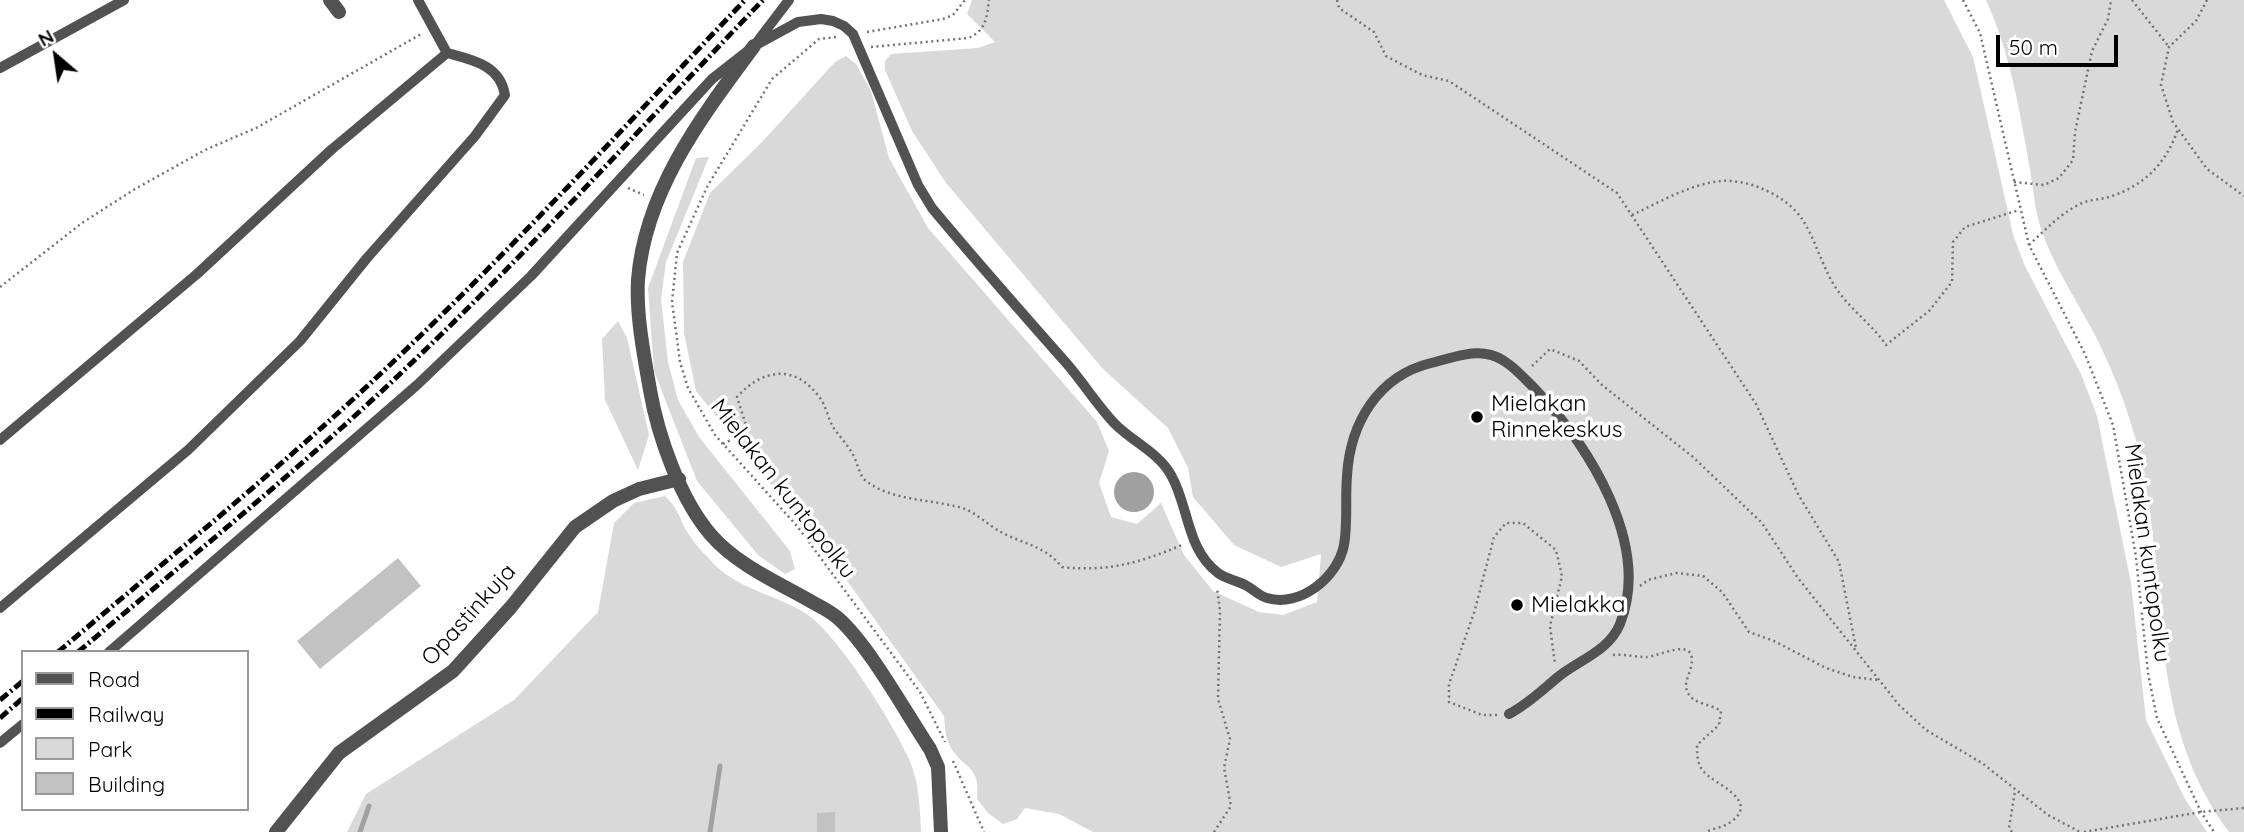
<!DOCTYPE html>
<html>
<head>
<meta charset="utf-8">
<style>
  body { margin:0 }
  #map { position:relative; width:2244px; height:832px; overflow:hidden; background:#fff; font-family:Quicksand,sans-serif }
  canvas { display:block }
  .legend { position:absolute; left:21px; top:650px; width:228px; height:161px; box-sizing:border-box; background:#fff; border:2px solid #999; margin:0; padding:9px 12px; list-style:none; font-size:21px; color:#000 }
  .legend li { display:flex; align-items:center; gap:14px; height:35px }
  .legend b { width:35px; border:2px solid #999 }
  .north { position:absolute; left:21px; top:21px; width:70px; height:70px; -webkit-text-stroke:5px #fff; paint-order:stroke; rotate:331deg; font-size:19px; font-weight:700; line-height:28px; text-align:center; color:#000 }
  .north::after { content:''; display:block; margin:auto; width:24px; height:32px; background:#000; clip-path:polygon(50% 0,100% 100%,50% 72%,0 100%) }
  .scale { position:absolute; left:1996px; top:35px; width:122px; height:32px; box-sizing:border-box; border:4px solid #000; border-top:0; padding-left:9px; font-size:21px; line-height:24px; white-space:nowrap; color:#000; -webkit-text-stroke:5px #fff; paint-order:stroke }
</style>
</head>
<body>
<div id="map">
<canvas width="2244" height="832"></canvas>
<ul class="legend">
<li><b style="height:9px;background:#525252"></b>Road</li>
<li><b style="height:9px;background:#000"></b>Railway</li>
<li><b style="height:19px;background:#d9d9d9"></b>Park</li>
<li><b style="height:19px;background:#c2c2c2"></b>Building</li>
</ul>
<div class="north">N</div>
<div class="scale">50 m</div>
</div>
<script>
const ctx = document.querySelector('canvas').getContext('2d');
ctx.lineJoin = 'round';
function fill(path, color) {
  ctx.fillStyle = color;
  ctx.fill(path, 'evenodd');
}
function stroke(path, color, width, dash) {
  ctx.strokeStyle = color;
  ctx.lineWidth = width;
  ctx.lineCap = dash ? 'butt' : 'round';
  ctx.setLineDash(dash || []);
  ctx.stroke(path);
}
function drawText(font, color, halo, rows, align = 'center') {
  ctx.font = font + ' Quicksand,sans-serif';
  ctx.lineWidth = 7;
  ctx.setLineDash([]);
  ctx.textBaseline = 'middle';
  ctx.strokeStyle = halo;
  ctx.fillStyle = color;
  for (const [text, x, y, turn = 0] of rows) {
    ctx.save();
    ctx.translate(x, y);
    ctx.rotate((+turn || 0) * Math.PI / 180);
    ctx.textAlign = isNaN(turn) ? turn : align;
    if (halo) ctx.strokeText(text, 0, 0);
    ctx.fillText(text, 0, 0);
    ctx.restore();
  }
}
fill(new Path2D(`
  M972,0H1944L1973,57L2013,234L2024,264L2081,374L2097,416L2131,583L2146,720L2185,799L2207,832H1093L1059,814L1025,808L1017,819L1003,824L988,813L977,799C981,762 962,771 949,744C945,736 945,725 944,716L840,571L696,391L684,333L683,262L710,193L763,141L835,62L846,56L856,64L871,91L889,158L928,228L1097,422L1109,451L1099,483L1111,517L1137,524L1161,503L1184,555L1213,591L1259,612L1283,615L1317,602L1321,554L1281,567L1234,545L1193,497L1188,468L1168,428L1103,369L946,183L912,131L885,70V61L891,54L978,48L995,42L967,14Z
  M1986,0H2244V832H2229C2148,723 2168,601 2144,475C2135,428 2117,378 2095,335C2076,299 2053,266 2040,226C2034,206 2033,184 2029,164C2019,107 2010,53 1986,0Z
  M709,157L666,262L661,299L668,362L678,400L699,437L790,551L795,569L785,574L758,555L697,481L654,371L648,288L696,158Z
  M618,321L627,338L649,435L638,470L605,400L602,339Z
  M665,496C681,511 679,521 690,536C697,547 709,559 718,568C744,591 780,596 808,615C839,637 893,723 909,759C919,781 920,808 921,832H347L366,794L514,700L598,612L614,523L634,503Z`), '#d9d9d9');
fill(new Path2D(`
  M1114 492a20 20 0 1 1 40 0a20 20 0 1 1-40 0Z`), '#a0a0a0');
stroke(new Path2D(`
  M360,832L369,806
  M710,832L720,766`), '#a0a0a0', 5);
fill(new Path2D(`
  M398,558L421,586L320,669L297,641Z
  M835,812V832H817V813Z`), '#c2c2c2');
stroke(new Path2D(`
  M1337,0L1339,8L1374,32L1386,56L1422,75L1449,81L1617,193L1756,404L1798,494L1839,562L1856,648
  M1963,0L1980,33L2029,245L2085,354L2113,425L2136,557L2148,673L2157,718L2201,812L2214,832
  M2132,0L2169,47
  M2207,0L2196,21L2169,47L2161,85L2173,122L2207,169L2244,196
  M867,32L943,19L953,15L965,0
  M836,37L819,39L772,79L707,187L677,253L672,302L680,362L688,388L715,435L797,526L920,692L945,742
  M871,47L968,38C986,31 987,17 989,0
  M2014,182L2044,185L2059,178L2073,160L2075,132L2092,51L2108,19L2111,0
  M628,188L644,195
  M1632,215C1660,202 1690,184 1721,181C1751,179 1789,197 1804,222C1816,242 1822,265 1834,285C1848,308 1871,323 1886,345L1929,311L1952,282L1953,242L1965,227L2019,210
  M2029,245C2045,230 2060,214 2080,204C2090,199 2101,200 2112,196C2145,185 2167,162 2178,129
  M0,287L82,223L135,189L205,150L256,128L423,33
  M1532,366L1550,349L1579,361L1602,385L1693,457L1762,523L1798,578L1899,705L1926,730L1982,763L2048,815L2080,832
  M723,444L743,434L746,425L737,397C762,369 795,363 820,398C826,406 828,418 833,427C839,436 847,444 852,453C858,462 858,474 866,481C892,501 931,499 962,508C975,512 987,524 999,531C1022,544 1044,545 1062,567C1108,572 1139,563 1182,545
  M1640,586L1648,580L1676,573L1703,576L1722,592L1749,632L1774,641L1826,668L1853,677L1879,680
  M1613,655C1624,654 1635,657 1646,657C1659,657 1698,634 1691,667C1689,676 1683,684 1688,693C1693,704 1711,704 1721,711L1719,725L1697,745C1697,755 1697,764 1704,772C1713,783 1760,800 1732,821C1725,827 1714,828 1706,832
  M1497,715H1482L1449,702V684L1474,613L1494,537L1506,523H1523L1556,550L1562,576L1550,626L1555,664
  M953,761L984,832
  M1214,832L1231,806L1224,768L1230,739L1218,699L1220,610L1217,588
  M2012,832L2009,828L2015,791
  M2084,832L2201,812L2244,808`), '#747474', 2.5, [2, 3.5]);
stroke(new Path2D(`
  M757,42L789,0
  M0,68L124,0
  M0,440L197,274L331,150L447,53
  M0,608L188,450L300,341L367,258L475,136L505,95C500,65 473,60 447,53L418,0
  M109,652L417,385L531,276L712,79L754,46L798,22L821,19L833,21L844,26L853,34L918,185L932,208C976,261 1022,313 1068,365C1084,384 1098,406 1115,424C1133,442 1159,453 1171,475C1189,506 1186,549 1218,573C1226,579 1235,580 1243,584C1251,587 1259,596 1267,598C1300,608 1338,577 1344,545C1348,523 1345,498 1347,476C1350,423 1378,376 1431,363C1448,359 1468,351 1486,354C1505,356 1522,376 1535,389C1588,445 1652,544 1620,624C1609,651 1579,660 1558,677C1541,691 1528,704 1509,714
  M0,743L23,724`), '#525252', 10);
stroke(new Path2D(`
  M330,0L339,12
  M754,46C703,115 645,190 638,280C636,316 644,355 650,390C658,436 680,499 711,535C737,565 779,583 812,602C821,607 832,612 839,619C870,647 906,713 930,749L938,767L941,832
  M276,832L339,753L453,671L511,607L575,527L613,501L639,489L679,479`), '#525252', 14);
stroke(new Path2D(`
  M58,652C171,556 287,463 394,361C516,245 629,122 745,0
  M78,652C187,560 299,470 402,372C528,253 643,125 763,0
  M0,700L23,681
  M0,718L23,698`), '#000', 5, [10, 3.5, 2, 3.5]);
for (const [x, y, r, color] of [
  [1477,417,7,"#000"],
  [1517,605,7,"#000"]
]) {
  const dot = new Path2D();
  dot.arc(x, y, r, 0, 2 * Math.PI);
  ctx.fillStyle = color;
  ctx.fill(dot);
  stroke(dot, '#fff', 2.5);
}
drawText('23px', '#000', '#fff', [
  ["Mielakan",1491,404],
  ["Rinnekeskus",1491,430],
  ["Mielakka",1531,605]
], 'left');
drawText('23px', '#000', '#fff', [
  ["Mielakan kuntopolku",783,489,52],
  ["Mielakan kuntopolku",2147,553,82],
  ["Opastinkuja",469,615,-48]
]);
</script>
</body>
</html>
